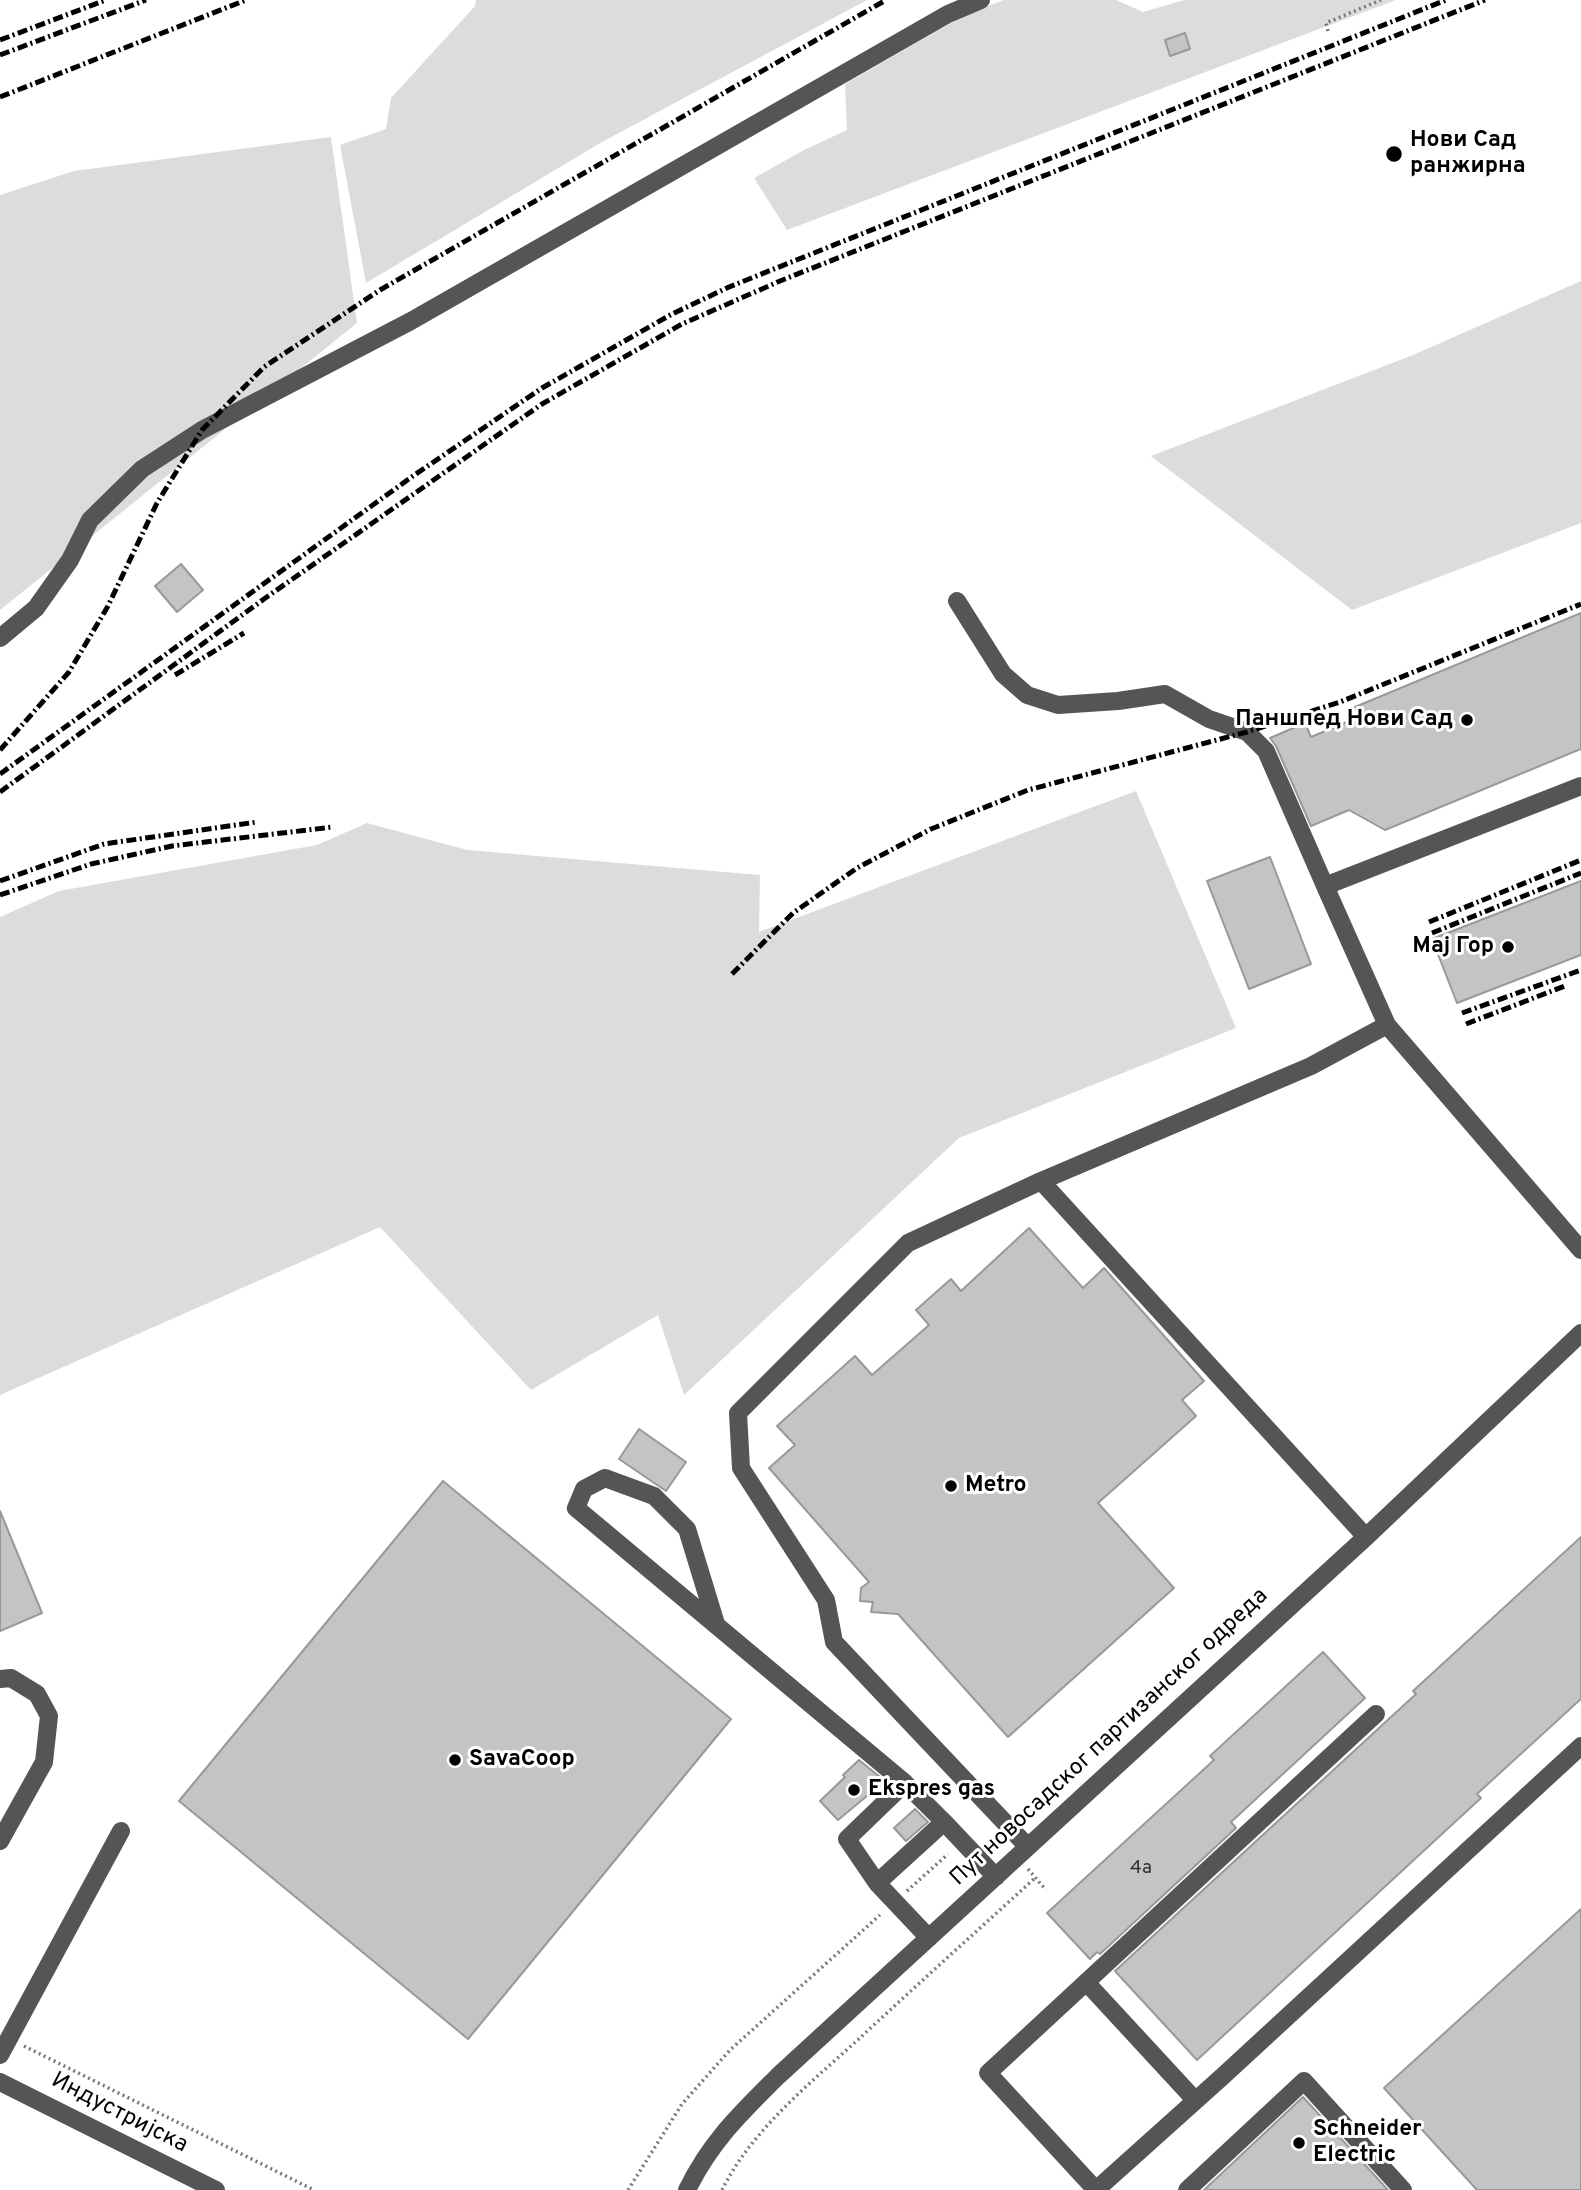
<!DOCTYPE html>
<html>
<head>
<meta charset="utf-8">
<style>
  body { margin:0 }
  canvas { display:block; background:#fff }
</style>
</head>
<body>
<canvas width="1581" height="2190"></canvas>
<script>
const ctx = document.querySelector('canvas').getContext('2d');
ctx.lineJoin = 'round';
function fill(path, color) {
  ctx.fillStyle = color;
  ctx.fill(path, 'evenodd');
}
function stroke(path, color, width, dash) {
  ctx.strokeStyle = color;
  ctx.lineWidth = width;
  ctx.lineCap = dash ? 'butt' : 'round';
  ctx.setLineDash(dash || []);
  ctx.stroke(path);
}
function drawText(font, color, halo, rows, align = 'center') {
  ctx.font = font + ' Overpass,sans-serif';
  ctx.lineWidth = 6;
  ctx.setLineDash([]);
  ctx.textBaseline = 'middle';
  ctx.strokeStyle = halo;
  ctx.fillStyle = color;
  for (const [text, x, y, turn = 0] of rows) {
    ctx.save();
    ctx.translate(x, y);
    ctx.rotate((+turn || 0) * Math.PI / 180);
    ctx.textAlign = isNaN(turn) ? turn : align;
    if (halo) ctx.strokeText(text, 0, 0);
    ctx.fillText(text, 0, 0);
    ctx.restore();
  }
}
fill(new Path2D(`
  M476,0H867L602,142L366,283L340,145L386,129L391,98L475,6Z
  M1004,0H1116L1143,12L1184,0H1396L787,230L754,178L804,150L847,130L845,84L967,14Z
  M331,137L357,323L0,610V195L74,171Z
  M1581,281V523L1352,610L1151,456L1413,355Z
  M1136,791L1236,1028L959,1138L684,1395L658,1315L531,1390L380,1227L0,1395V917L59,891L317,845L367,823L467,850L760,875L759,932Z`), '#dcdcdc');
const building = new Path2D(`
  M1185,33L1190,49L1170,56L1165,40Z
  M181,564L203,590L177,612L155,586Z
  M1581,613V749L1385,830L1349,810L1311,826L1276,746L1270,738L1305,723L1311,737L1359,717L1355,707Z
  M1270,857L1311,964L1249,989L1207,881Z
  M1581,881V955L1457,1003L1432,939Z
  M1029,1228L1083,1288L1104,1268L1204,1381L1182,1400L1196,1416L1098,1503L1174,1588L1008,1737L898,1614L871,1612L873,1602L860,1601L861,1588L869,1582L769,1468L795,1445L777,1426L855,1356L872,1375L929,1325L916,1310L951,1279L961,1291Z
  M639,1429L686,1462L666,1491L619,1459Z
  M443,1481L731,1719L468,2039L179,1801Z
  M0,1511L42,1613L0,1631Z
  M1581,1537V1699L1477,1794L1481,1798L1197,2060L1115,1971L1416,1694L1413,1691Z
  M1323,1652L1365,1698L1231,1822L1236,1828L1100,1954L1097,1952L1090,1959L1047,1913L1214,1760L1210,1756Z
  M859,1760L885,1781L838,1820L820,1801L845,1777L843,1775Z
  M915,1809L928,1822L906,1841L894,1828Z
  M1581,1909V2190H1477L1384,2088Z
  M1303,2097L1388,2190H1204Z`);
fill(building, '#c4c4c4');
stroke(building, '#999', 2);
stroke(new Path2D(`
  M1328,31L1326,23L1381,0
  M1028,1869L1046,1890
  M907,1891L948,1854
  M24,2046L314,2190
  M628,2190L682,2104L730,2050L880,1915
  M722,2190C752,2129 812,2082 862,2036C919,1983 977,1931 1035,1878`), '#777', 3.5, [2, 3.5]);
stroke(new Path2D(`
  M957,601L1003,674L1027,695L1058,705L1118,701L1165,694L1209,719L1247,732L1266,751L1325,886
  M0,638L36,608L70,560L90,520L142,469L202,430L411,321L948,14L981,0
  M1387,1025L1325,886L1581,786
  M1366,1537L1041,1181L1311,1066L1387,1025L1581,1250
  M716,1624L687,1529L654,1496L605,1478L584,1489L576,1508L905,1783L944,1822
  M0,1679L11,1678L37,1694L49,1716L44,1762L0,1841
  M1376,1714L988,2073L1096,2190L1223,2076L1581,1746
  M1028,1847L834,1642L826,1600L741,1468L738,1413L908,1243L1041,1181
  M877,1883L847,1839L905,1783
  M929,1938L877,1883L944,1822L996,1877
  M1086,1982L1195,2100
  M0,2055L121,1831
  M0,2082L216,2190
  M687,2190C711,2141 741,2113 778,2076L1366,1537L1581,1333
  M1187,2190L1304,2081L1403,2190`), '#555', 18);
stroke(new Path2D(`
  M0,40L106,0
  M0,55L146,0
  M0,97L246,0
  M175,675L244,633
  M0,750L69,672L108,606L157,503L202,430L264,367L380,290L886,0
  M0,774L413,476L542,388L672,314L729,287L1446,0
  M0,792L264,599L542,404L682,324L780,281L1485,0
  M0,881L104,844L257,822
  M0,895L91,864L172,846L333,827
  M1429,922L1581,860
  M1432,933L1581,873
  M732,974L793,913L857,868L931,829L1028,790L1247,732L1340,702L1581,604
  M1462,1013L1581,970
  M1466,1024L1565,986`), '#000', 5, [10, 3.5, 2, 3.5]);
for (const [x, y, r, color] of [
  [1394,154,9,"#000"],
  [1467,720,7,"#000"],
  [1508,947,7,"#000"],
  [951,1486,7,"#000"],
  [455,1760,7,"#000"],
  [854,1790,7,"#000"],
  [1299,2143,7,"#000"]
]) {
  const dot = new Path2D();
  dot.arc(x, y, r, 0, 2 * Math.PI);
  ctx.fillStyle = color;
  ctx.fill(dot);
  stroke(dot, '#fff', 2.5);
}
drawText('19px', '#313131', null, [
  ["4a",1141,1869]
]);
drawText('bold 23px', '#000', '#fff', [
  ["Нови Сад",1410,141],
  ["ранжирна",1410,167],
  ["Паншпед Нови Сад",1453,720,"right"],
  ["Мај Гор",1494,947,"right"],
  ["Metro",965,1486],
  ["SavaCoop",469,1760],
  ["Ekspres gas",868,1790],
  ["Schneider",1313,2130],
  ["Electric",1313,2156]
], 'left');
drawText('23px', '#000', '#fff', [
  ["Пут новосадског партизанског одреда",1110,1738,-43],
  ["Индустријска",119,2114,27]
]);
</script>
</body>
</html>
